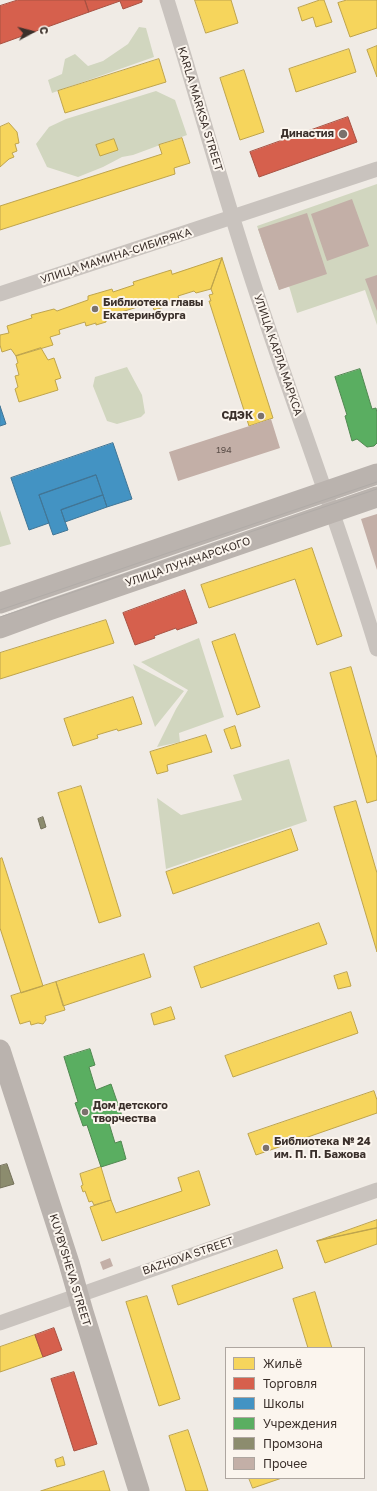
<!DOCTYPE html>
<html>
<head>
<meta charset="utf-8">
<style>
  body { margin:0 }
  #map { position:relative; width:377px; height:1491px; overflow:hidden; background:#f0ebe5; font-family:"Golos Text",sans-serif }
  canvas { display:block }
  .legend { position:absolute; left:225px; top:1347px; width:140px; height:132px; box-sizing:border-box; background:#fbf5ee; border:1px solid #aea6a0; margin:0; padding:5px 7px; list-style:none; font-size:12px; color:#3b302b }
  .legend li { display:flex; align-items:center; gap:8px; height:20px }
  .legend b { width:20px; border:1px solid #aea6a0 }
  .north { position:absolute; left:12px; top:12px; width:40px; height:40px; -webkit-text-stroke:3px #fbf5ee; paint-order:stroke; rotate:83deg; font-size:11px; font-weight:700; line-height:16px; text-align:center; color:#3b302b }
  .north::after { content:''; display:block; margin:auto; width:14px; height:18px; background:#3b302b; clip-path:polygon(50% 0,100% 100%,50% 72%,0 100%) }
</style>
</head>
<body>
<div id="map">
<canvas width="377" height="1491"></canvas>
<ul class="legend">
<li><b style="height:11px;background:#f6d55c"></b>Жильё</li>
<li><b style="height:11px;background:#d6604d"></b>Торговля</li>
<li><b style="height:11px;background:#4393c3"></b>Школы</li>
<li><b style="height:11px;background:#5aae61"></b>Учреждения</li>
<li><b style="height:11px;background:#8c8c6e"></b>Промзона</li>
<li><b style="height:11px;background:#c3afa7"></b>Прочее</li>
</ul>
<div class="north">С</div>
</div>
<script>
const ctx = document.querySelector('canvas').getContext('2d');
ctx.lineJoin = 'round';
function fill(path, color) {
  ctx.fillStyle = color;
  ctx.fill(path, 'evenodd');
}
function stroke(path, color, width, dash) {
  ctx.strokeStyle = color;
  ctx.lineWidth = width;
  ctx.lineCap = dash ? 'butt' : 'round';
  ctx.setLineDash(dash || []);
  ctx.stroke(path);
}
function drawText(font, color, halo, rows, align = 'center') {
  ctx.font = font + ' "Golos Text",sans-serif';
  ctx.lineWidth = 4;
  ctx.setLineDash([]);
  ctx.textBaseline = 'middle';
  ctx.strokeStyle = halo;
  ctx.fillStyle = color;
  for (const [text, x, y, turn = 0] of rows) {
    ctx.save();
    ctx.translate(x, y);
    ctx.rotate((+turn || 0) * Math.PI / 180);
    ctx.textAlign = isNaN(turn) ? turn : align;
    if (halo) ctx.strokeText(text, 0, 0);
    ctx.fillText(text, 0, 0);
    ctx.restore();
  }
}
fill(new Path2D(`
  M139,27L146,28L154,57L52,93L48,80L62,74L65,59L75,54L88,66L103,61L128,44Z
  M156,91L175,100L187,135L133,155L122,157L103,167L78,177L47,167L36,144L49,127L66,119Z
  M377,184V325L365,290L297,313L289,286L279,290L257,226Z
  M127,367L142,395L145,413L141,417L117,424L107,421L93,386L95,377Z
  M0,510L11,544L0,547Z
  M199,638L224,717L179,733L180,742L157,747L176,709L188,690L141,662Z
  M133,664L184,691L155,727Z
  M289,759L307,821L166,869L157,798L181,815L242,800L233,775Z`), '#d1d6bf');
const homes = new Path2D(`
  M195,0H231L238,23L206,33Z
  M320,0H324L332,22L316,27L313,17L302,21L298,8Z
  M347,0H377V28L350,37L338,3Z
  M377,46V77L367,50Z
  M349,49L356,72L296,92L289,69Z
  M159,59L166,82L65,113L58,91Z
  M244,70L264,132L240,140L220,78Z
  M9,123L17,132L19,143L15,144L17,151L12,153L14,157L9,159L0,167V127Z
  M182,138L190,163L174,168L175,174L0,230V206L162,154L159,145Z
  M114,139L118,150L100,156L96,145Z
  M222,258L211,289L196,293L194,291L178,296L179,299L167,303L168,306L154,310L152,305L144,307V305L118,313V316L106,320V322L96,325V323L86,326L85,322L59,330L60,334L50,337L53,345L16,356L11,349L2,352L0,345V335L9,333L7,326L32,318L31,315L54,309L57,311L88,300V296L112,289L113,292L134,285L133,282L171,270L172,274Z
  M222,258L273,418L249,426L209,301H211L209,295L213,294L211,289Z
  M41,348L48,360L54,358L61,378L55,380L58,390L19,402L15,389L18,387L15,376L19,375L16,364L18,363L16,356Z
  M312,548L342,636L317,645L295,579L209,608L201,585Z
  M106,620L114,643L0,679V653Z
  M235,634L260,707L237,715L212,642Z
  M351,667L377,758V800L367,803L330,673Z
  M133,697L142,724L118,731L117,729L97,735L98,738L73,746L64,719Z
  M235,726L241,746L231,749L224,730Z
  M206,735L212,752L167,765L168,771L157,774L150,752Z
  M81,786L121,916L99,923L58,793Z
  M356,801L377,873V952L334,807Z
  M291,829L298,850L173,894L166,872Z
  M2,858L43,986L21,993L0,928V859Z
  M319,923L327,944L201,988L194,967Z
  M144,954L151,977L63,1006L56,982Z
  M347,972L351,986L338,989L334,976Z
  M56,982L65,1010L45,1016L46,1020L43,1024L38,1023L31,1025L30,1021L20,1024L11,996Z
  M171,1007L175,1019L154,1025L151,1014Z
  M351,1012L358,1033L233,1077L225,1056Z
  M374,1091L377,1100V1113L256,1155L248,1134Z
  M101,1167L111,1200L94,1205L92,1201L89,1202L85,1191L83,1192L81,1186L83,1185L80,1174Z
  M199,1171L210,1205L102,1241L90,1207L111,1200L116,1213L182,1191L178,1178Z
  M377,1220V1228L317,1241Z
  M377,1228V1244L325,1263L317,1241Z
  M277,1250L283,1268L178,1305L172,1286Z
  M315,1292L327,1332L332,1348H308L293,1299Z
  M147,1296L180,1399L159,1406L126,1302Z
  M35,1335L43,1357L0,1372V1347Z
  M188,1430L201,1469L208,1491H186L169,1436Z
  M63,1457L65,1465L57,1467L55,1460Z
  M104,1471L110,1491H41Z
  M249,1478H282L253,1488Z`);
fill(homes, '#f6d55c');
stroke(homes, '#bea44d', 1);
const shops = new Path2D(`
  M18,0H85L89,12L0,44V6Z
  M85,0H142V2L123,9L120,1L89,12Z
  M348,117L357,142L259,177L250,152Z
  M185,590L197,623L177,630L176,628L154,636L155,638L135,645L123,613Z
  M54,1328L62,1350L43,1357L35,1335Z
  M74,1372L97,1444L74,1451L51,1379Z`);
fill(shops, '#d6604d');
stroke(shops, '#a85243', 1);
const schools = new Path2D(`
  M0,406L6,424L0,426Z
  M113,443L132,499L107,507L96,475L39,495L49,523L29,530L11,478Z
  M96,475L103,495L61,510L68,530L53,535L39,495Z
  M103,495L107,507L65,522L61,510Z`);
fill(schools, '#4393c3');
stroke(schools, '#417595', 1);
const public = new Path2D(`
  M360,369L372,409L376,408L377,413V443L374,446L367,447L357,439L352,441L345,416L347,415L335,377Z
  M90,1049L95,1065L89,1067L96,1090L111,1084L122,1116L108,1120L115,1143L121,1141L126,1159L101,1167L87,1125L83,1126L75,1103L78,1102L64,1057Z`);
fill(public, '#5aae61');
stroke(public, '#518851', 1);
const industry = new Path2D(`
  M43,817L46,827L41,829L38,819Z
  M7,1164L14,1184L0,1188V1166Z`);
fill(industry, '#8c8c6e');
stroke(industry, '#74705a', 1);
fill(new Path2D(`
  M352,199L369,246L327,261L311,214Z
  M307,213L327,274L279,290L258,229Z
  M377,275V311L365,279Z
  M271,419L280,448L178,481L169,452Z
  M377,514V570L361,519Z
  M110,1258L113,1266L103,1270L100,1262Z`), '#c3afa7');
stroke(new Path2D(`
  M167,0C200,105 228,211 264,315C301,426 343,536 377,649
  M0,294L377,169
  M0,1323L377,1190`), '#c9c3be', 15);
stroke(new Path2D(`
  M0,603L377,474
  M0,628L49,610L377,497
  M0,1050L69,1263L83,1312L139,1491`), '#bab3ae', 21);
stroke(new Path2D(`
  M0,610L377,482
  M0,617L377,489`), '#b1aca8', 1);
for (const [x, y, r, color] of [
  [343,134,5,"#7a716c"],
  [95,309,4,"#7a716c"],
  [261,416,4,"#7a716c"],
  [85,1112,4,"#7a716c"],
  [266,1148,4,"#7a716c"]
]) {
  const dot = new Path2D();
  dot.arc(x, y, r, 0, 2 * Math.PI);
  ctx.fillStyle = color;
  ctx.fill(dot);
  stroke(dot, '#fbf5ee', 1.5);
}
drawText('9px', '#5d504a', null, [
  ["194",224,450]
]);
drawText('11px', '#3b302b', '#fbf5ee', [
  ["KARLA MARKSA STREET",200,109,73],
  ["УЛИЦА МАМИНА-СИБИРЯКА",116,256,-18],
  ["УЛИЦА КАРЛА МАРКСА",278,355,71],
  ["УЛИЦА ЛУНАЧАРСКОГО",188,562,-19],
  ["BAZHOVA STREET",188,1256,-19],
  ["KUYBYSHEVA STREET",70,1270,73]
]);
drawText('bold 11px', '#3b302b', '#fbf5ee', [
  ["Династия",334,134,"right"],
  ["Библиотека главы",103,303],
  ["Екатеринбурга",103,316],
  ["СДЭК",253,416,"right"],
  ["Дом детского",93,1106],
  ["творчества",93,1119],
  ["Библиотека № 24",274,1142],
  ["им. П. П. Бажова",274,1155]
], 'left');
</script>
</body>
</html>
